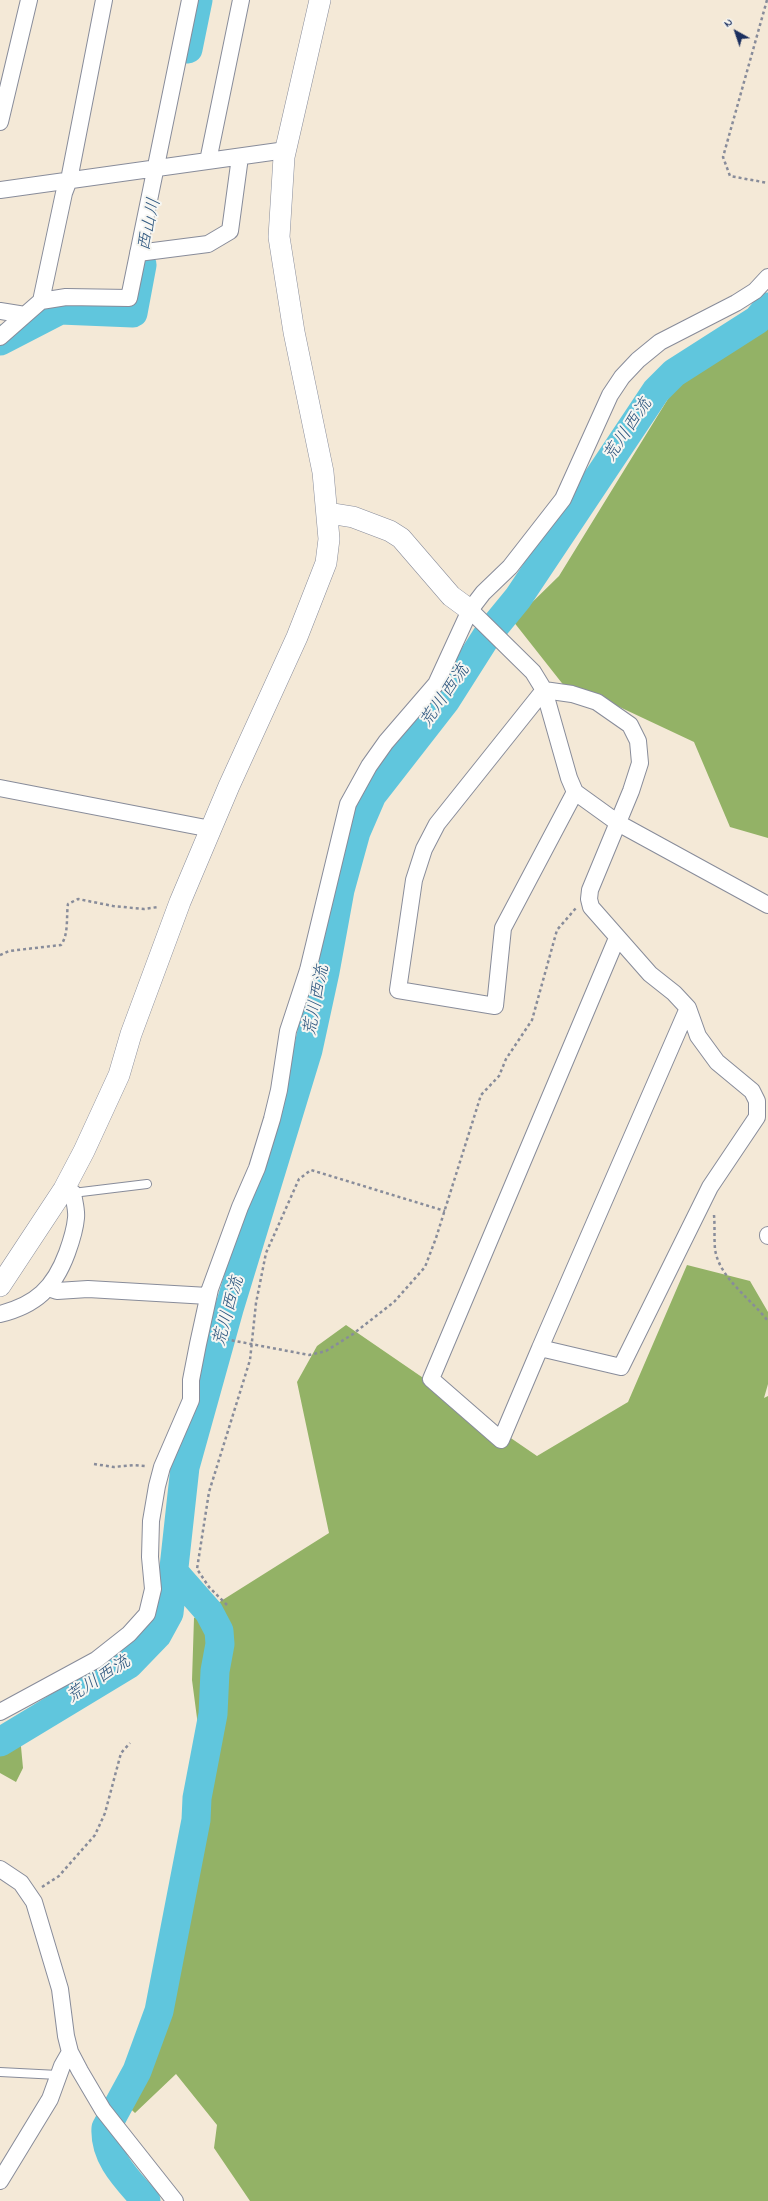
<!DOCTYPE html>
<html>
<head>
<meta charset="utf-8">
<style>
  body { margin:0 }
  #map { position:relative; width:768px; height:2201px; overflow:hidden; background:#f4e9d7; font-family:"Indie Flower",sans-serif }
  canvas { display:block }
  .north { position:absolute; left:716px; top:12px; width:40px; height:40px; -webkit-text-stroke:3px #f6f6f2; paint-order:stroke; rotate:320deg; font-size:11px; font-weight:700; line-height:16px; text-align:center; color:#1b2f5e }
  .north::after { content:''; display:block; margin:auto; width:14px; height:18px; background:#1b2f5e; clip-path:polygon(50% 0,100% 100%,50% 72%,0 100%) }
</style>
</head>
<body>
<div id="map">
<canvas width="768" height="2201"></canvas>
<div class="north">N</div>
</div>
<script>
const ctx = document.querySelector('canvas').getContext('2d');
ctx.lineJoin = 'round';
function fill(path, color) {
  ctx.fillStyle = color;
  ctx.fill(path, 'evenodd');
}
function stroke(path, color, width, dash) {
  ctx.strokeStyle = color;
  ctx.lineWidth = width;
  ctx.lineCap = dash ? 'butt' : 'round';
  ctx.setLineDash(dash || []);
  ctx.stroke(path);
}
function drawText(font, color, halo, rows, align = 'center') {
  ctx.font = font + ' "Indie Flower","Klee One",sans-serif';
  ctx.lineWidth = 4;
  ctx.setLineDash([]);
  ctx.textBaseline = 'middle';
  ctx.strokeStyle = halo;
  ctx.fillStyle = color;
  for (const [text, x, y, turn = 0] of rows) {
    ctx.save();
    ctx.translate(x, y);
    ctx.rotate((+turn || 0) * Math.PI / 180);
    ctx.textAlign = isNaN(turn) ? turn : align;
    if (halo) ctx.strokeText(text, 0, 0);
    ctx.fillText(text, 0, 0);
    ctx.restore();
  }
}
fill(new Path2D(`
  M768,317V838L730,827L694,742L611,703L565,687L513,621L559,576L687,368Z
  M687,1265L750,1281L768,1312V1384L764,1398L768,1396V2201H250L214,2148L217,2125L176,2074L135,2113L118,2097L167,1953L205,1779L192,1680L194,1618L329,1533L297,1382L317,1346L346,1325L537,1456L628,1402Z
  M4,1732L20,1736L23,1768L16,1782L0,1773V1736Z`), '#93b266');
stroke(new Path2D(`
  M188,49L198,0
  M0,341L60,310L133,313L142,265
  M0,1742L129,1664L157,1635L169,1613L185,1467L229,1309L308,1050L325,972L340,890L356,832L372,795L446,700L486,637L518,598L656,391L674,373L757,320L768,307
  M146,2201C128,2180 104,2158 106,2128L137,2071L159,2011L196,1820L197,1798L213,1714L215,1671L220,1644L219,1631L209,1612L173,1571`), '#60c6dd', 29);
const service = new Path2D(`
  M73,1193L147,1184
  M0,2072L58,2075`);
const minor = new Path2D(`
  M0,122L29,0
  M208,161L241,0
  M0,190L286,150
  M138,253L208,244L230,231L240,157
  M41,301L64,193L69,180L104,0
  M0,311L25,315L41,301L66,297L129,298L190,0
  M0,337L25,315
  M470,610L533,672L544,690L569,778L575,792L618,823L768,905
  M0,788L211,829
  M575,792L503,928L495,1006L398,990L414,880L424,849L437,824L544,690L572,694L597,702L630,725L638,741L640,763L631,791L590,890L589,899L591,907L650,974L674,993L688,1008L698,1036L717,1062L752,1091L757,1101V1117L710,1187L621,1367L540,1348L688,1008
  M768,1235V1236
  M48,1288L57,1291L88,1289L208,1296
  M0,1314C36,1305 54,1288 67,1253C71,1242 75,1230 76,1218C77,1210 74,1201 73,1193L64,1189
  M540,1348L501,1440L431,1379L617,938
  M0,1712L96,1660L129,1634L147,1614L153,1589L150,1557L151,1521L157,1486L162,1467L191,1400V1380L198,1344L210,1289L240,1207L257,1168L272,1119L279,1090L288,1031L308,970L348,804L369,766L386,742L436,684L470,610L483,593L510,567L563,499L610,395L622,377L638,360L660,342L736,303L755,291L768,277
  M0,1869L21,1883L34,1902L60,1989L66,2036L70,2052L80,2071L103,2110L175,2201
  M0,2181L50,2099L62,2066L70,2052`);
const tertiary = new Path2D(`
  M328,513L353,517L390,531L401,538L451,596L470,610
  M0,1286L64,1189L84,1151L119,1075L131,1034L180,902L229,786L297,637L326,563L329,539L323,472L294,332L279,237L284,157L320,0`);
stroke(service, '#888c9a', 10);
stroke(minor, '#888c9a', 18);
stroke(tertiary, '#888c9a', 22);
stroke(new Path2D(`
  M767,0L723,157L730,176L768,183
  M0,955L9,951L61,945C69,934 66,917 68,904L78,899L113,906L144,909L158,907
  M714,1215C715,1226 714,1238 715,1249C719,1278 751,1299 768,1321
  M214,1337L309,1355L326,1351L353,1334L394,1302L425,1267L436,1238L481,1095L499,1076L506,1059L532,1020L557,930L576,908
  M94,1464L114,1467L134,1465L146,1466
  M227,1605L209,1587L197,1569L209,1492L250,1360L256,1303L266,1253L299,1179L311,1170L445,1211
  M42,1887L59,1876L95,1835L105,1813L121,1753L130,1743`), '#888c9a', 2.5, [3, 3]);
stroke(service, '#fff', 8);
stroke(minor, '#fff', 16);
stroke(tertiary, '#fff', 21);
drawText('italic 18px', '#2c557e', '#f6f6f2', [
  ["西山川",151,225,-78],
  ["荒川西流",629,431,-56],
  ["荒川西流",446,697,-55],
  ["荒川西流",318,1001,-79],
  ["荒川西流",230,1312,-74],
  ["荒川西流",99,1681,-33]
]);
</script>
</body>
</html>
